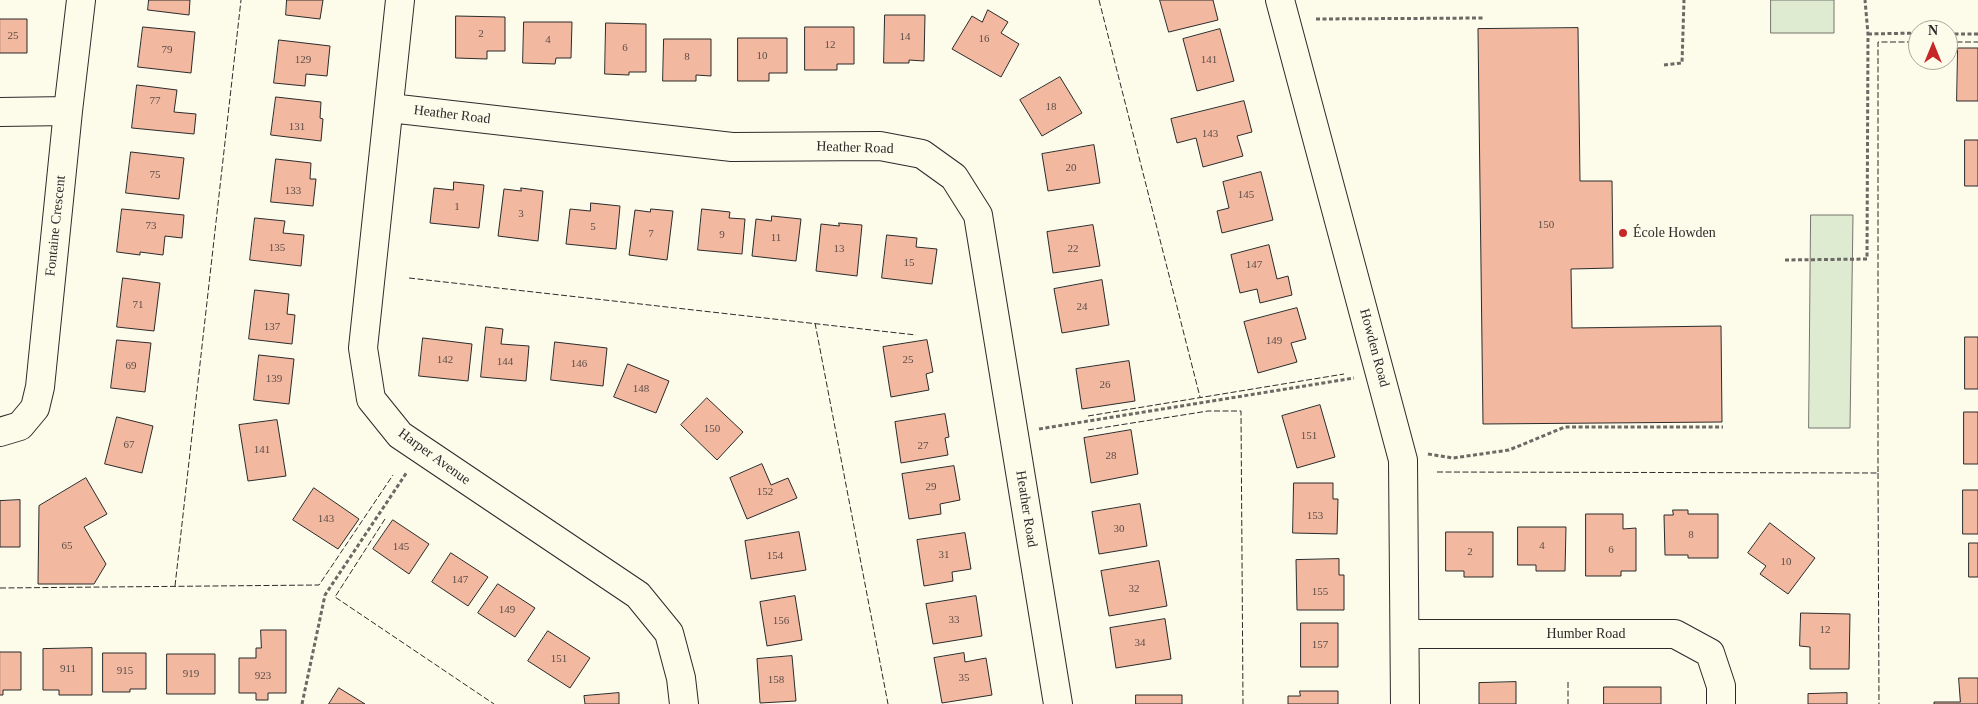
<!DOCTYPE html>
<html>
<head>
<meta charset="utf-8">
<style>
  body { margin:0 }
  #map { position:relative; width:1978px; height:704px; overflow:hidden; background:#fdfbea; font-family:"Times New Roman",serif }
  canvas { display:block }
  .north { position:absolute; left:1908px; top:20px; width:50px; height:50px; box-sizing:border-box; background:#fdfbea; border:1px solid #a9a89e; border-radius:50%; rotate:0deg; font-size:14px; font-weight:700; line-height:20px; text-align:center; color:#2b2b2b }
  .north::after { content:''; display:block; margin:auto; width:18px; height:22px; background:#c62828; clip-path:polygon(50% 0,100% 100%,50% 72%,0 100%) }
</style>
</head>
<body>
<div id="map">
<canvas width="1978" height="704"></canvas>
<div class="north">N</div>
</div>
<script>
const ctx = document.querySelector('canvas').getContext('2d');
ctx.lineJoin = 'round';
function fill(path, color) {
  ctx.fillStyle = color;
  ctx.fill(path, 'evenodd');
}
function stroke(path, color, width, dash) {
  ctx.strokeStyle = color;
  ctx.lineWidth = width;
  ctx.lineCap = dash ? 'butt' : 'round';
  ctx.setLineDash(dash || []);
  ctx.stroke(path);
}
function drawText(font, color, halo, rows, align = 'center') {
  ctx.font = font + ' "Times New Roman",serif';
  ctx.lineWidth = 4;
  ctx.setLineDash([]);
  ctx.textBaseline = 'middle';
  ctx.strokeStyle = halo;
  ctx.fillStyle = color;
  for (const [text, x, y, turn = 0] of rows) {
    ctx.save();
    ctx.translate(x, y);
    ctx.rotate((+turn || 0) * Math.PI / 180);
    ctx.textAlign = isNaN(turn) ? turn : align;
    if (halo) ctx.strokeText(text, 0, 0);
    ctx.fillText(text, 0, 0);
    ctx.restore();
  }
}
const green = new Path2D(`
  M1771,0H1834V33H1771Z
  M1811,215H1853L1850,428H1809Z`);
fill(green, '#deebd1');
stroke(green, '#74746e', 1);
const building = new Path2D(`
  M149,0H190L189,15L148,10Z
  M287,0H323L320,19L286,15Z
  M1160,0H1213L1218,20L1169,32Z
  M988,10L1008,22L1001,33L1019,44L1001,77L952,49L972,16L982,22Z
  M885,15H925L924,61L909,60V63H884Z
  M456,16L505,17V51H487V59L456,58Z
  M0,19H27V53H0Z
  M524,22H572L571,58H556L555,64L523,63Z
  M606,23L646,24V72H629V75L605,74Z
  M143,27L195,32L191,73L138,67Z
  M805,27H854V64H837V70H805Z
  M1578,28L1580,181H1612L1613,268L1571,269L1572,328L1721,326L1722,422L1483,424L1478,29Z
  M1220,29L1234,81L1197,91L1183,39Z
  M738,38H787V73H769V81H738Z
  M664,39H711V76L696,75V81H663Z
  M279,40L330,46L327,76L306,74L305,86L274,83Z
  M1958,48H1978V101H1957Z
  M1060,77L1082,113L1042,136L1020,100Z
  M137,85L177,90L174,112L196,114L194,134L132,128Z
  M276,97L321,102L320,118L323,119L321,141L271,135Z
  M1244,101L1252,132L1237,136L1243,156L1203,167L1196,138L1177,143L1171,119Z
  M1965,140H1978V186H1965Z
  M1094,145L1100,183L1048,191L1042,154Z
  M131,152L184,158L179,199L126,193Z
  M276,159L311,163L310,179H316L313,206L271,202Z
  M1261,172L1273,220L1222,233L1217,211L1229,208L1223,182Z
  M454,182L484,185L479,228L430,223L434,188L453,190Z
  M521,188L543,191L538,241L498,236L504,189L521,191Z
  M591,203L620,206L616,249L566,244L570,209L590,211Z
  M122,209L184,215L182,238L165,236L163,255L140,252V255L117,252Z
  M651,209L673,211L667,260L629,255L635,210L650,212Z
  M702,209L730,212L729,218L745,219L742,254L698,250Z
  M772,216L801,219L796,261L752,256L756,219L771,221Z
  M255,218L285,221L283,233L304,235L301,266L250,260Z
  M839,223L862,225L857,276L816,271L821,224L839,226Z
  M1093,225L1100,266L1053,273L1047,232Z
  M887,235L917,238L916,247L937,249L932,284L882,278Z
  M1269,245L1277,279L1288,276L1292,295L1260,303L1257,289L1240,293L1231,255Z
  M123,278L160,283L154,331L117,327Z
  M1102,280L1109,325L1062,333L1054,289Z
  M255,290L289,294L287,314L295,315L292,344L249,339Z
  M1297,308L1306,339L1291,343L1297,362L1258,373L1244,322Z
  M486,327L503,329L501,344L529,346L526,381L481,377Z
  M1965,337H1978V389H1965Z
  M423,338L472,344L468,381L419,376Z
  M117,340L151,343L145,392L111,388Z
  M927,340L933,372L926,374L929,390L891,397L883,347Z
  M555,342L607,348L603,386L551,380Z
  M259,355L294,359L289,404L254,400Z
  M1129,361L1135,401L1082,409L1076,369Z
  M628,364L669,381L656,413L614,397Z
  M707,398L743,432L717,460L681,425Z
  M1320,405L1335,457L1297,468L1282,416Z
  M1964,412H1978V464H1964Z
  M945,414L949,437L945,438L948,455L901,463L895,422Z
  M117,417L153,426L142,473L105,464Z
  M277,420L286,476L248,481L239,425Z
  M1131,430L1138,474L1091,483L1084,438Z
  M762,464L771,485L788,478L797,498L747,519L730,478Z
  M954,466L960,500L940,504L941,514L909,519L902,474Z
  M86,478L107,514L84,527L106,564L94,584H38L39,506Z
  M1294,483H1333V499H1338L1337,534L1293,533Z
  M314,488L359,519L338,549L293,520Z
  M1963,490H1978V534H1963Z
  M20,500V547H0V501Z
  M1140,504L1147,546L1099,554L1092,512Z
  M1673,510H1688V514H1718V558H1688V555H1665L1664,515H1673Z
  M1586,514H1623V529L1636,528V571H1621V576H1586Z
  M393,520L429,544L409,574L373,549Z
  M1770,523L1815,558L1788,594L1760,574L1766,566L1748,553Z
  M1518,527H1566L1565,571H1536V565H1518Z
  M799,532L806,570L751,579L745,541Z
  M1446,532H1493V577H1464V571H1446Z
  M965,533L971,569L952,572L953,581L924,586L917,540Z
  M1969,543H1978V577H1969Z
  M451,553L488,577L468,606L432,582Z
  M1339,559V575H1344V610H1297L1296,560Z
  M1159,561L1167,606L1109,616L1101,571Z
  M498,584L535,608L515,637L478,613Z
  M795,596L802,640L767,646L760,602Z
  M976,596L982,636L933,644L926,604Z
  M1801,613L1850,614L1849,669H1810V647L1800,646Z
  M1165,619L1171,659L1116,668L1110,628Z
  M1301,623H1338V667H1301Z
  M261,630H286V693H268V700H256V693H239V658H256V648H261Z
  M548,631L590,658L570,688L528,661Z
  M92,648V695H59V690H43V649Z
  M0,652H21V690H3V695H0Z
  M103,653H146V689H130V692H103Z
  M964,653L965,662L986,658L992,695L942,703L934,658Z
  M167,654H215V694H167Z
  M792,656L796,701L760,703L757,659Z
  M1959,678H1978V704H1934V702H1960Z
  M1516,682V704H1479V683Z
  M1604,687H1661V704H1604Z
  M339,688L365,704H329Z
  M1300,691H1338V704H1288V696H1300Z
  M619,693V704H585L584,696Z
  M1847,693V704H1808V694Z
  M1136,695H1182V704H1136Z`);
fill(building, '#f2b8a0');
stroke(building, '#2b2b2b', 1);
const minor = new Path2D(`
  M400,0L363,348L371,399L400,435L638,595L669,633L681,678L684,704
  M1280,0L1403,460L1405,704
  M390,108L732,147L880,146L922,154L954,177L978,215L1058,704
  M0,112L68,111
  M0,432L20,426L35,408L40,387L68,111L81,0
  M1405,634H1675L1710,653L1721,686V704`);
stroke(minor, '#2b2b2b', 30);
stroke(new Path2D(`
  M1316,19L1483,18
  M1868,34L1918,33
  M1948,34H1978
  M1664,65L1682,63L1684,0
  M1785,260L1867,259L1868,34L1865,0
  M1039,429L1354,378
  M1428,454L1453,458L1509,450L1565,427H1723
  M302,704L325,595L407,472`), '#6a6964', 3, [4, 2.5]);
stroke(minor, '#fdfbea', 28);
stroke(new Path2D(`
  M1099,0L1200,397
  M1948,42H1978
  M409,278L916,335
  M815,323L888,704
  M1088,416L1344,374
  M1088,430L1208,411H1241L1243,704
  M1437,472L1878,473V42H1918
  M1878,473L1879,704
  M385,519L335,597L494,704
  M175,586L241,0
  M0,588L319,585L393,475
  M1568,682V704`), '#2b2b2b', 1, [6, 2.5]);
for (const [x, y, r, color] of [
  [1623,233,5,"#c62828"]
]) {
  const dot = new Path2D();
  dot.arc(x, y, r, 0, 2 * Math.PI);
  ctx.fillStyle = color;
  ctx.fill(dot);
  stroke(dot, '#fdfbea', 2);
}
drawText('11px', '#5d4e48', null, [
  ["2",481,34],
  ["25",13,36],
  ["14",905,37],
  ["16",984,39],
  ["4",548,40],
  ["12",830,45],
  ["6",625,48],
  ["79",167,50],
  ["10",762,56],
  ["8",687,57],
  ["129",303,60],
  ["141",1209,60],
  ["77",155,101],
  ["18",1051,107],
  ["131",297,127],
  ["143",1210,134],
  ["20",1071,168],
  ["75",155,175],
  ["133",293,191],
  ["145",1246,195],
  ["1",457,207],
  ["3",521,214],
  ["150",1546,225],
  ["73",151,226],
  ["5",593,227],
  ["7",651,234],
  ["9",722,235],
  ["11",776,238],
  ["135",277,248],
  ["13",839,249],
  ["22",1073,249],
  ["15",909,263],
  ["147",1254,265],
  ["71",138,305],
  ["24",1082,307],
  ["137",272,327],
  ["149",1274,341],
  ["142",445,360],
  ["25",908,360],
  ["144",505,362],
  ["146",579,364],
  ["69",131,366],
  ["139",274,379],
  ["26",1105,385],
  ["148",641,389],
  ["150",712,429],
  ["151",1309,436],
  ["67",129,445],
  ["27",923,446],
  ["141",262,450],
  ["28",1111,456],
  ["29",931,487],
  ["152",765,492],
  ["153",1315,516],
  ["143",326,519],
  ["30",1119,529],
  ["8",1691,535],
  ["65",67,546],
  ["4",1542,546],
  ["145",401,547],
  ["6",1611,550],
  ["2",1470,552],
  ["31",944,555],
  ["154",775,556],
  ["10",1786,562],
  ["147",460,580],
  ["32",1134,589],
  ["155",1320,592],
  ["149",507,610],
  ["33",954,620],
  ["156",781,621],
  ["12",1825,630],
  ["34",1140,643],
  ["157",1320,645],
  ["151",559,659],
  ["911",68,669],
  ["915",125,671],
  ["919",191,674],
  ["923",263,676],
  ["35",964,678],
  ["158",776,680]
]);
drawText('14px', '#2b2b2b', '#fdfbea', [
  ["Heather Road",452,115,7],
  ["Heather Road",855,148,2],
  ["Fontaine Crescent",56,226,-84],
  ["Howden Road",1374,348,75],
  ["Harper Avenue",434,457,36],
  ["Heather Road",1026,509,81],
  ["Humber Road",1586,634]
]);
drawText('14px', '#2b2b2b', '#fdfbea', [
  ["École Howden",1633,233]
], 'left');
</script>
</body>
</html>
